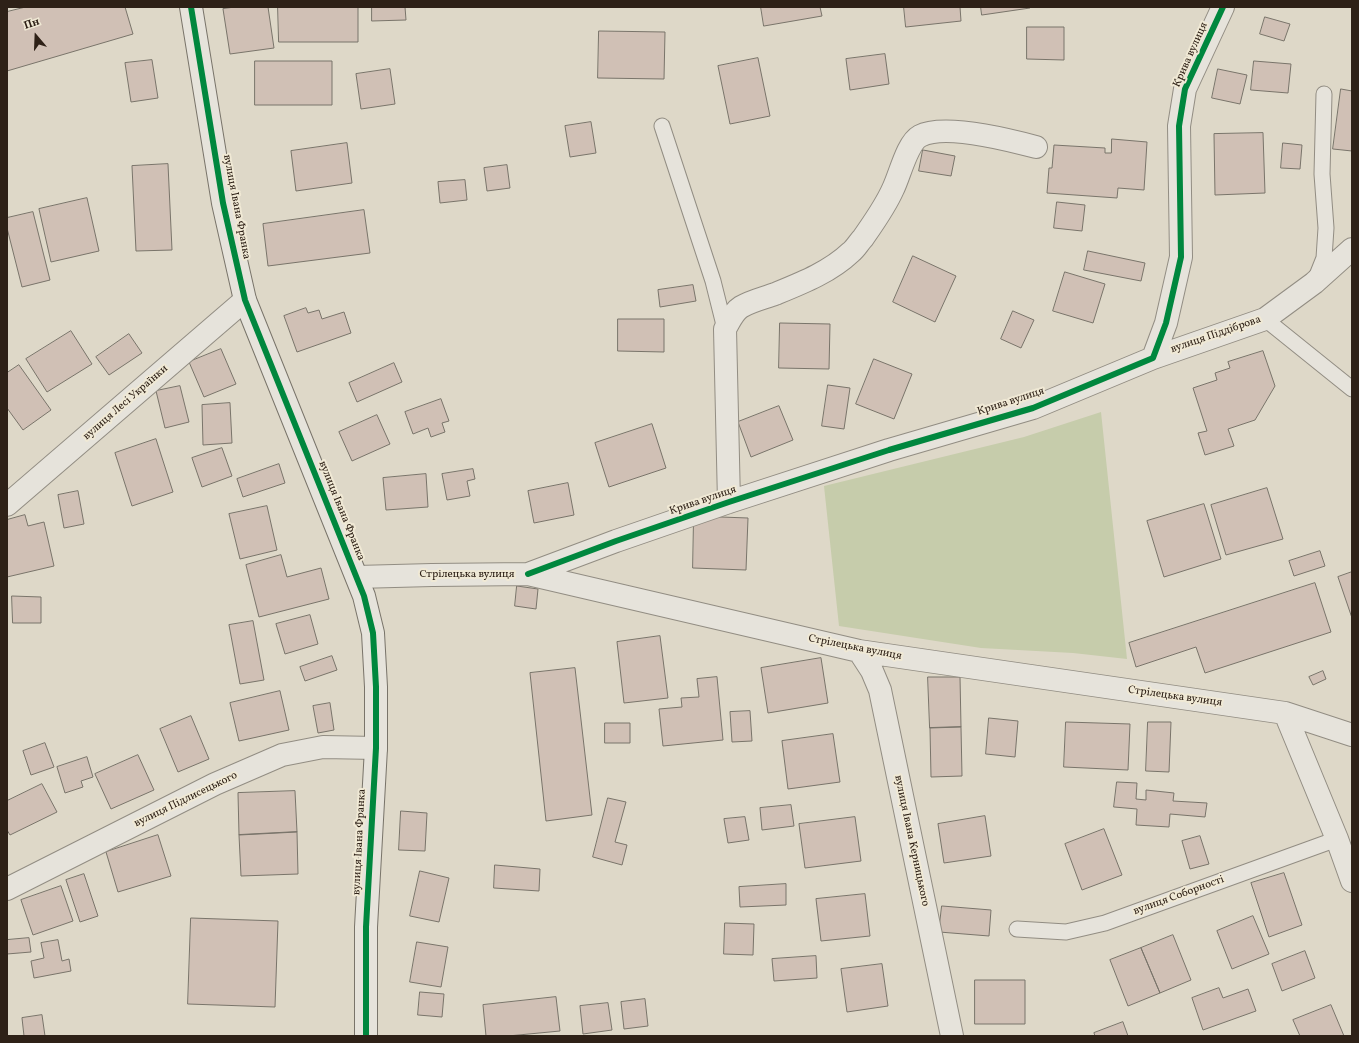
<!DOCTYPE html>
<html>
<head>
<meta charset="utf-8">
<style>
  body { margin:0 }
  #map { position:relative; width:1359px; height:1043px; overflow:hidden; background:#ded8c8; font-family:Vollkorn,serif }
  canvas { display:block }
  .frame { position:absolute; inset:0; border:8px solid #2e2117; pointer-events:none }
  .north { position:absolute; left:16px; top:16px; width:40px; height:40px; -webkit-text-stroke:3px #f0e9d5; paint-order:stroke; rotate:341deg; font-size:11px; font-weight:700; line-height:16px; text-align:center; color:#2e2117 }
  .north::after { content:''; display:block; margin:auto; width:14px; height:18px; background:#2e2117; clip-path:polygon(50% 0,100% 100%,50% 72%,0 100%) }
</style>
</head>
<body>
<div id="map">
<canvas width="1359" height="1043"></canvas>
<div class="frame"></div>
<div class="north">Пн</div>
</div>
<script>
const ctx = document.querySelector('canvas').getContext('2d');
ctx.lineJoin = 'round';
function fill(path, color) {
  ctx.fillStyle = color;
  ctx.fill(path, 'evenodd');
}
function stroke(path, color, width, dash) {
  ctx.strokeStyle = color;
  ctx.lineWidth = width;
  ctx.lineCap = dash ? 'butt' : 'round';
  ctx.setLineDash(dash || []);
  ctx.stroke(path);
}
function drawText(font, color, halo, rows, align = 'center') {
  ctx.font = font + ' Vollkorn,serif';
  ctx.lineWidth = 4;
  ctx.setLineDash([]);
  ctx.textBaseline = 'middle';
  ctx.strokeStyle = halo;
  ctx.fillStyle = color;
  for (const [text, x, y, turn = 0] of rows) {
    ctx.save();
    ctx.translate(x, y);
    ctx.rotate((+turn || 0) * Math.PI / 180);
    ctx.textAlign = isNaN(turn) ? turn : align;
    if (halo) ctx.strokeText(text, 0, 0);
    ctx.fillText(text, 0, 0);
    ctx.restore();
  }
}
fill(new Path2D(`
  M1101,412L1127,659L1073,653L981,648L839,626L824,486L1024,437Z`), '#c6ccab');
const building = new Path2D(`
  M26,7H125L133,34L7,71V12Z
  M235,7H268L274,48L230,54L223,9Z
  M278,7H358V42H279Z
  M372,7H405L406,20L372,21Z
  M761,7H820L822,16L764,26Z
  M904,7H960L961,21L906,27Z
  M981,7H1030V8L982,15Z
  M1265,17L1290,24L1284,41L1260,34Z
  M1027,27H1064V60L1027,59Z
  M599,31L665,32L664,79L598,78Z
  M885,54L889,84L850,90L846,59Z
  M758,58L770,116L730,124L718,66Z
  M152,60L158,98L131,102L125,63Z
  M255,61H332V105H255Z
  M1254,61L1291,64L1288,93L1251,90Z
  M390,69L395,104L361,109L356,74Z
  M1218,69L1247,75L1240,104L1212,98Z
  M1341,89L1352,91V151L1333,149Z
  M591,122L596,153L570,157L565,126Z
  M1263,133L1265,193L1215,195L1214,134Z
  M1112,139L1147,142L1144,190L1118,188L1117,198L1047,193L1049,168H1052L1054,145L1105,148V153H1111Z
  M347,143L352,183L296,191L291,151Z
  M1283,143L1302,145L1300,169L1281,168Z
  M923,150L955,156L951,176L919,171Z
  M168,164L172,250L136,251L132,166Z
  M507,165L510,188L487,191L484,168Z
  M465,180L467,200L440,203L438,182Z
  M87,198L99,251L51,262L39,209Z
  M1057,202L1085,205L1082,231L1054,228Z
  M364,210L370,253L268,266L263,224Z
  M33,212L50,280L22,287L7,228V218Z
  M1088,251L1145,263L1141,281L1084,270Z
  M913,256L956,276L935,322L893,302Z
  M1065,272L1105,284L1093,323L1053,311Z
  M693,285L696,301L660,307L658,290Z
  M306,308L308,313L319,310L322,319L344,312L351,333L297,352L284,316Z
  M1013,311L1034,320L1021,348L1001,339Z
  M618,319H664V352L618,351Z
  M780,323L830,324L829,369L779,368Z
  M71,331L92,364L47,392L26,359Z
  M129,334L142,353L109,375L96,357Z
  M221,349L236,384L204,397L189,362Z
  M1263,351L1275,386L1255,420L1228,429L1234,446L1205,455L1198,433L1207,431L1193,388L1217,380L1215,373L1230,368L1228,362Z
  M874,359L912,374L894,419L856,404Z
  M394,363L402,382L357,402L349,383Z
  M19,365L51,410L23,430L7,408V373Z
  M828,385L850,388L844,429L822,426Z
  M180,386L189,422L165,428L156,391Z
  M441,399L449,421L442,423L445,432L431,437L428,428L413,434L405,412Z
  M230,403L232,443L203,445L202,405Z
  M779,406L793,440L751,457L738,422Z
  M377,415L390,444L352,461L339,432Z
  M652,424L666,468L609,487L595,443Z
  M156,439L173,492L132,506L115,453Z
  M222,448L232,476L202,487L192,458Z
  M279,464L285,483L243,497L237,479Z
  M473,469L475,479L467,481L470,496L447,500L442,474Z
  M426,474L428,507L386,510L383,478Z
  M568,483L574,515L534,523L528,491Z
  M1267,488L1283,539L1226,555L1211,505Z
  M78,491L84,524L64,528L58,495Z
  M1204,504L1221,559L1164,577L1147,521Z
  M267,506L277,550L240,559L229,514Z
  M25,515L28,526L44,522L54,566L7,577V520Z
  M694,516L748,518L746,570L693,568Z
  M1320,551L1325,566L1294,576L1289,561Z
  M281,555L287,577L321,568L329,599L259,617L246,565Z
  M1352,572V618L1338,577Z
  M1315,583L1331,632L1205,673L1196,647L1136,667L1129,643Z
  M517,586L538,589L536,609L515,606Z
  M12,596L41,597V623H13Z
  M310,615L318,644L285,654L276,624Z
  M253,621L264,680L240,684L229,625Z
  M660,636L668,698L624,703L617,642Z
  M332,656L337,670L305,681L300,667Z
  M821,658L828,703L768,713L761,668Z
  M575,668L592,815L546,821L530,673Z
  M1323,671L1326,679L1313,685L1309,677Z
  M717,677L723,740L663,746L659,709L682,707L681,698L699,697L697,679Z
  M928,677H960L961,727L930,728Z
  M280,691L289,730L239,741L230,703Z
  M330,703L334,730L318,733L313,706Z
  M750,711L752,741L732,742L730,712Z
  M191,716L209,759L178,772L160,729Z
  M989,718L1018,721L1015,757L986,754Z
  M1066,722L1130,724L1128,770L1064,767Z
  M1148,722H1171L1169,772L1146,771Z
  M605,723H630V743H605Z
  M961,727L962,776L931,777L930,728Z
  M833,734L840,782L788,789L782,741Z
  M45,743L54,767L31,775L23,751Z
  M138,755L154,790L111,809L95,774Z
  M87,757L93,777L81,781L83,787L65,793L57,767Z
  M1117,782L1137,783L1136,799L1146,800V790L1174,793L1173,801L1207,803L1205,817L1170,814L1169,827L1136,825L1137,809L1114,807Z
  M42,784L57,812L10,835L7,830V801Z
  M295,791L297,832L239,835L238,793Z
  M608,798L626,802L615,842L627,845L622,865L593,857Z
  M791,805L794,826L762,830L760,808Z
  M401,811L427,813L425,851L399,850Z
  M985,816L991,856L944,863L938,824Z
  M745,817L749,840L728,843L724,819Z
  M855,817L861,861L805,868L799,824Z
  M1104,829L1122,875L1082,890L1065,844Z
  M297,832L298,874L241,876L239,835Z
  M158,835L171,876L118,892L106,852Z
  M1200,836L1209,864L1190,869L1182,841Z
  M495,865L540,869L539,891L494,888Z
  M420,871L449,878L439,922L410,916Z
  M1284,873L1302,925L1269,937L1251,883Z
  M84,874L98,916L80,922L66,880Z
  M786,884V905L740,907L739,887Z
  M61,886L73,921L33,935L21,900Z
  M865,894L870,936L821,941L816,899Z
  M942,906L991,910L989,936L939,932Z
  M1253,916L1269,954L1232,969L1217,931Z
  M191,918L278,921L275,1007L188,1004Z
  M725,923L754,924L753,955L724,954Z
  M1173,935L1191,980L1160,993L1141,948Z
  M29,938L31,952L7,954V940Z
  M58,940L62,961L69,959L71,971L34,978L31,961L44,958L41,943Z
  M417,942L448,947L441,987L410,982Z
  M1141,948L1160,993L1128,1006L1110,960Z
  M1305,951L1315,978L1282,991L1272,964Z
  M816,956L817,978L774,981L772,959Z
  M882,964L888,1006L847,1012L841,969Z
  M975,980H1025V1024H975Z
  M1219,988L1223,998L1248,989L1256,1011L1203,1030L1192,998Z
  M420,992L444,994L442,1017L418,1015Z
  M556,997L560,1031L508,1036H486L483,1005Z
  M645,999L648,1026L624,1029L621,1002Z
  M608,1003L612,1030L583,1034L580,1006Z
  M1331,1005L1344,1036H1300L1293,1020Z
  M42,1015L45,1036H24L22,1018Z
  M1123,1022L1128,1036H1095L1094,1033Z`);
fill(building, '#d0c0b5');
stroke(building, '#79746a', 1);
const lane = new Path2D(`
  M662,126L713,281L725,329
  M1316,278L1324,258L1326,228L1322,174L1324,94
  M1265,319L1352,389
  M1017,929L1066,932L1105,923L1337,839`);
const street = new Path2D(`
  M1153,358L1265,319L1314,283L1352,249
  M729,502L725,329C730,321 733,312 741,307C751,301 764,298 775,294C802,283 830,272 851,252C856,248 859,242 863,238C874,222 885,207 893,189C900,175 907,143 920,136C944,123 1010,140 1036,147
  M7,505L245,300
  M528,574L616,541L729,502L889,450L1033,408L1153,358L1166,323L1181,257L1179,126L1185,89L1223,7
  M357,577L432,575L528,574L859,651L1285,713L1352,735
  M859,651L872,671L880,690L952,1036
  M1285,713L1337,839L1352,881
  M7,889L215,784L282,755L323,747L376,748`);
const secondary = new Path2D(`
  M191,7L223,203L245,300L364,596L373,633L376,687V748L366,927V1036`);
stroke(lane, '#928d83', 17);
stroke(street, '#928d83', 24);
stroke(secondary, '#79746a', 24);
stroke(lane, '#e6e3db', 15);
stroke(street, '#e6e3db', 22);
stroke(secondary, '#e6e3db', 22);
stroke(new Path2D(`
  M191,7L223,203L245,300L364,596L373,633L376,687V748L366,927V1036
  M528,574L616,541L729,502L889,450L1033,408L1153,358L1166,323L1181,257L1179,126L1185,89L1223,7`), '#00873e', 6);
drawText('11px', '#2e2117', '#f0e9d5', [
  ["Крива вулиця",1191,55,-66],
  ["вулиця Івана Франка",236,207,79],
  ["вулиця Піддіброва",1216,335,-19],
  ["Крива вулиця",1011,402,-18],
  ["вулиця Лесі Українки",126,403,-41],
  ["Крива вулиця",703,501,-19],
  ["вулиця Івана Франка",341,511,68],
  ["Стрілецька вулиця",467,575],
  ["Стрілецька вулиця",855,648,11],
  ["Стрілецька вулиця",1175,697,8],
  ["вулиця Підлисецького",186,800,-26],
  ["вулиця Івана Керницького",911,841,78],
  ["вулиця Івана Франка",360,842,-87],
  ["вулиця Соборності",1179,896,-20]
]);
</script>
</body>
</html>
